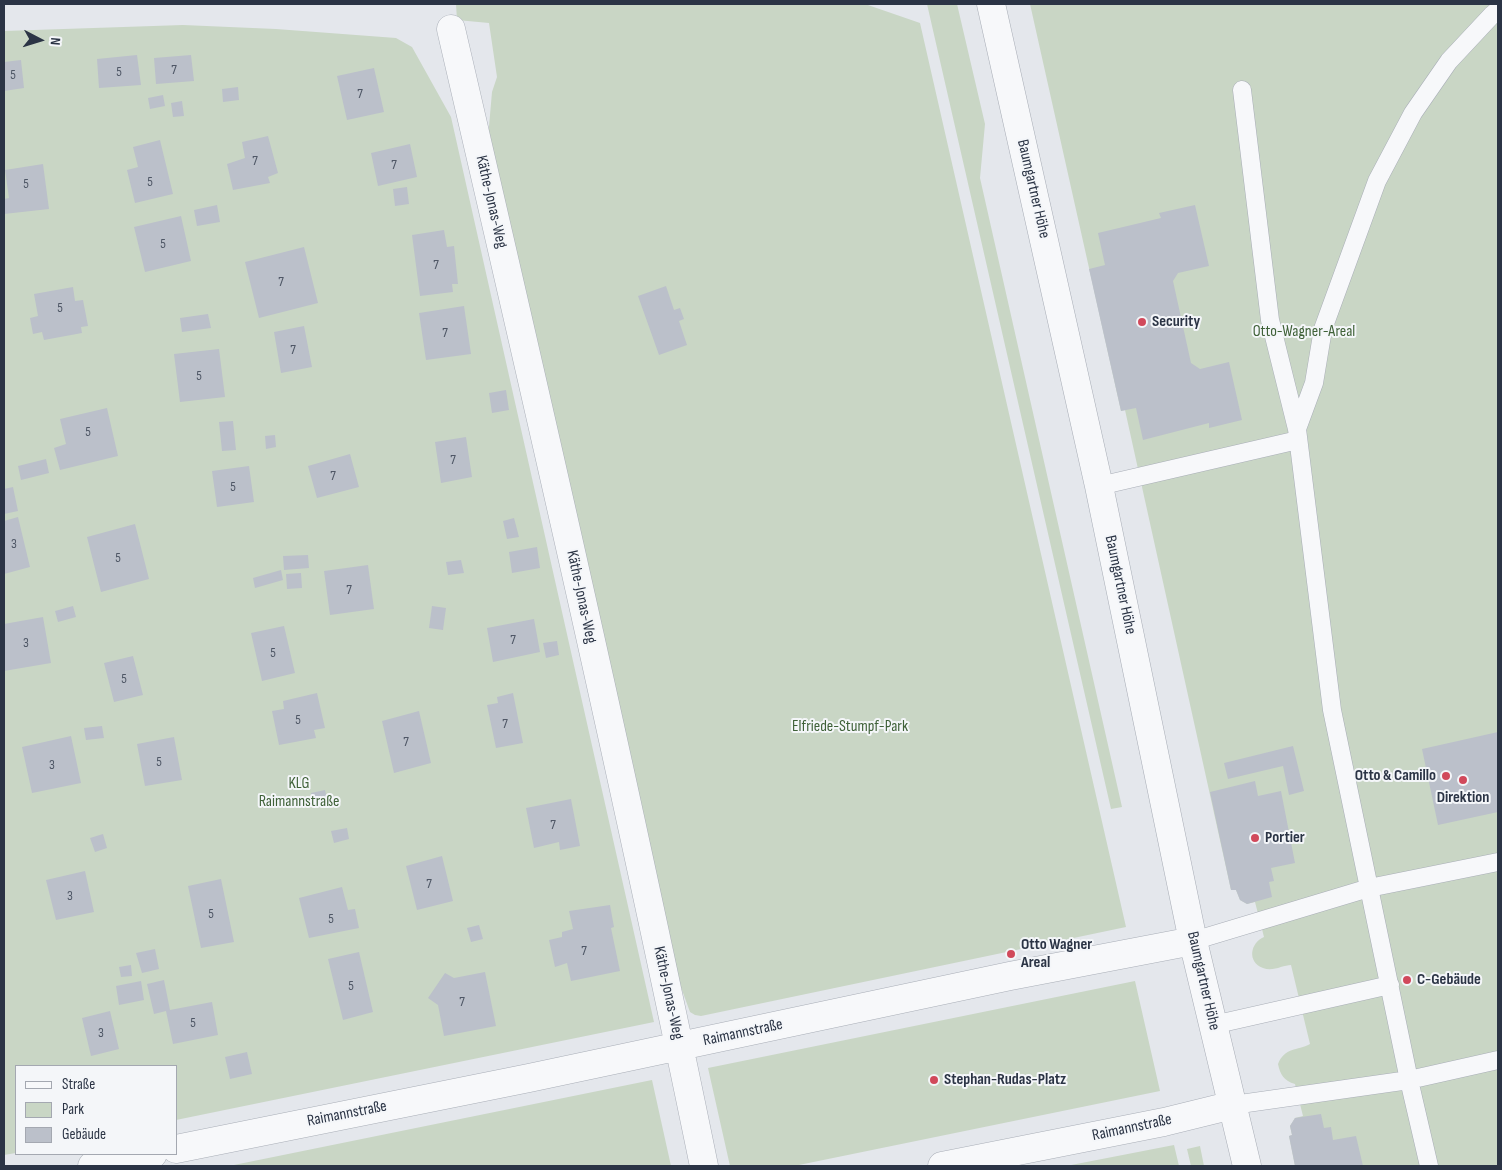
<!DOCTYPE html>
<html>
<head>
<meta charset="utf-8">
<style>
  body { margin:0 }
  #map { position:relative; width:1502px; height:1170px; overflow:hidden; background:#e4e7ec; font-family:"Sofia Sans Condensed",sans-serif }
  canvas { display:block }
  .frame { position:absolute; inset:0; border:5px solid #2b3445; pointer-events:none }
  .legend { position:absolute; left:15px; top:1065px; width:162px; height:90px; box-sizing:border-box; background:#f4f6f9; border:1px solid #a4a8b1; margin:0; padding:6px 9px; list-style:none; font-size:15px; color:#2b3445 }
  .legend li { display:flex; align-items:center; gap:10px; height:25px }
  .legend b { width:25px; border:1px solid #a4a8b1 }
  .north { position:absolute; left:15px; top:15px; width:50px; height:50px; -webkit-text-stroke:4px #f4f6f9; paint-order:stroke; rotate:95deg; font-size:14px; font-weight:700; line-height:20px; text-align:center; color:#2b3445 }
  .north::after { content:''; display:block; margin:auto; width:18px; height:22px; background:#2b3445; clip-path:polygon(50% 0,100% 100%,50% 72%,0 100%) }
</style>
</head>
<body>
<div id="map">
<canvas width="1502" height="1170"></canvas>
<div class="frame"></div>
<ul class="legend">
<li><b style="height:6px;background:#f7f8fa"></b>Straße</li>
<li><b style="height:14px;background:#c9d6c5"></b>Park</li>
<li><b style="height:14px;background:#bbc0ca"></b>Gebäude</li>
</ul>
<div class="north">N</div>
</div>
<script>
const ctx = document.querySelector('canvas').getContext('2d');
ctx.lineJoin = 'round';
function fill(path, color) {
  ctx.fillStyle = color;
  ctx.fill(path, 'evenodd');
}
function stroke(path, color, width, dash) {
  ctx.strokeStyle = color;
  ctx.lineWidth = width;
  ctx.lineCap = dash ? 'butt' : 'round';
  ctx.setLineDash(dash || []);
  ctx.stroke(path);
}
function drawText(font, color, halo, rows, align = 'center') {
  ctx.font = font + ' "Sofia Sans Condensed",sans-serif';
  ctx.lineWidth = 4;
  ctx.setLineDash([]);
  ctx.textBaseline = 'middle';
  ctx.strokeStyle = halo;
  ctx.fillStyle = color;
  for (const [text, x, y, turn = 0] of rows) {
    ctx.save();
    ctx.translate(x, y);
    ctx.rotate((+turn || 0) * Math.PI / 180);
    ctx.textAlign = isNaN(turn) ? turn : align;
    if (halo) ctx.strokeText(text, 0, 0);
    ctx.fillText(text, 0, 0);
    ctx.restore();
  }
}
fill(new Path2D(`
  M456,4H865L920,23L1126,927L701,1016L695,1015L690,1012L674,968L488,138L492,92L497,77L489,23L457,20Z
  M927,4H957L985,124L980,178L1122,807L1111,809Z
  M1030,4H1498V1166H1295L1289,1136L1292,1135L1290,1126L1295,1118L1303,1116L1295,1084C1284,1081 1280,1074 1278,1064C1285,1047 1297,1051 1310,1044L1291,965C1283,965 1273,972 1263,968C1247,962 1250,943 1264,937L1255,902L1247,904L1240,900L1236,890H1231L1125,410L1121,411Z
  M183,25L276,29L396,38L412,47L451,117L654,1022L176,1120V1066H16V1153L4,1155V31Z
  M1135,981L1160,1091L794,1166H730L708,1068Z
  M652,1080L671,1166H229Z
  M1174,1145L1179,1166H1066Z
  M1200,1146L1204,1166H1191L1187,1149Z`), '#c9d6c5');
fill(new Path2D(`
  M137,55L141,85L99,88L97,59Z
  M191,55L194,81L156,84L154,58Z
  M21,60L24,88L4,91V62Z
  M374,68L384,112L347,120L337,76Z
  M238,87L239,100L223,102L222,89Z
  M163,95L165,106L150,109L148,98Z
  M182,101L184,116L173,117L171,103Z
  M268,136L278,173L268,177L270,183L233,190L227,164L245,158L242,142Z
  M160,140L173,194L135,203L127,170L138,167L133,147Z
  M410,144L417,177L378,186L371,153Z
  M43,164L49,209L4,214V199L9,198L5,170Z
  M407,187L409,204L395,206L393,189Z
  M217,205L220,222L197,226L194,210Z
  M1195,205L1209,266L1178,273L1173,281L1191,363L1200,369L1229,362L1242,420L1209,428V423L1143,440L1136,408L1121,411L1089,269L1105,265L1098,233L1161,218L1159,213Z
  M181,216L191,261L145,272L134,227Z
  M444,230L447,247L454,246L458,284H452L453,292L420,296L412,235Z
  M304,247L318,303L259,318L245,262Z
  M666,286L674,310L680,308L684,319L679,321L687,345L659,355L638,296Z
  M73,287L75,301L83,300L88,326L81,327L82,333L44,340L42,332L33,334L30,318L38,316L34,294Z
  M464,306L471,354L426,360L419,313Z
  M208,314L211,328L182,332L180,318Z
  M304,326L312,367L281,373L274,332Z
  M219,349L225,397L180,402L174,354Z
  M506,390L509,410L492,413L489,393Z
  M107,408L118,456L60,470L54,448L66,444L60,419Z
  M233,421L236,450L222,451L219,422Z
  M275,435L276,447L266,449L265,436Z
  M466,437L472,477L441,483L435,442Z
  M350,454L359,487L317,498L308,466Z
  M46,459L49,473L21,480L18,466Z
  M249,466L254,502L217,507L212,471Z
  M13,487L18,511L4,514V489Z
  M18,517L30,567L4,574V521Z
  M514,518L519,537L507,539L503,521Z
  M135,524L149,579L101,592L87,537Z
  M537,547L540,568L512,573L509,552Z
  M308,555L309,568L284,570L283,556Z
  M461,560L464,573L448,575L446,562Z
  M368,565L374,609L330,615L324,571Z
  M281,570L283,580L255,588L253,578Z
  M301,573L302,588L287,589L286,574Z
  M73,606L76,617L58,622L55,611Z
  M432,606L446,608L443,630L429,628Z
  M43,617L51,663L4,671V624Z
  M534,619L540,652L493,662L487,628Z
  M284,626L295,673L262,681L251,633Z
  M557,641L559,655L546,658L543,643Z
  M133,656L143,695L114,702L104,663Z
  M317,693L325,728L314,730L316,738L279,745L272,711L284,709L283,701Z
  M513,693L523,743L496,748L487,705L498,703L497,697Z
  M419,711L431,763L394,773L382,721Z
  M102,726L104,738L86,740L84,728Z
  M1498,732V812L1438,825L1422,749Z
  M71,736L81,783L32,793L22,747Z
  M174,737L182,780L145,786L137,744Z
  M1293,746L1304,791L1289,795L1283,766L1228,779L1224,763Z
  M1255,781L1258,796L1281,791L1295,863L1271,868L1274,881L1269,882L1272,897L1247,904L1240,900L1236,890H1231L1210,792Z
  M325,790L328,802L314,805L311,793Z
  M571,799L580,846L560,850L559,842L534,848L526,808Z
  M347,828L349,839L334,843L331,831Z
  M103,834L107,848L95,852L90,838Z
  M442,856L453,901L417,910L406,866Z
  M85,871L94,912L56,920L46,880Z
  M221,879L234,942L201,948L188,886Z
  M342,887L348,910L355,909L359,928L309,938L299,898Z
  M610,905L614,927L611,928L620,971L571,981L567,963L555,967L549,940L562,937V932L573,929L569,911Z
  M479,925L483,939L471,942L467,928Z
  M155,949L159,969L142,973L136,953Z
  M359,952L373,1012L343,1020L328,959Z
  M131,965L132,976L121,977L119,967Z
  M485,972L496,1026L444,1036L438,1005L428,998L445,973L454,978Z
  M164,980L170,1010L212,1002L218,1035L173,1044L166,1011L154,1014L147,984Z
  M141,981L144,1000L119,1005L116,986Z
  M110,1011L119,1049L91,1056L82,1018Z
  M247,1052L252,1074L230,1079L225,1057Z
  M1321,1114L1324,1128L1331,1127L1333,1140L1356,1136L1363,1166H1295L1289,1136L1292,1135L1290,1126L1295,1118Z`), '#bbc0ca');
const lane = new Path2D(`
  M1242,90L1270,320L1297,429
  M1099,486L1298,440
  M1193,941L1369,888L1498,862
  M1213,1025L1390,985
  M1233,1105L1409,1080L1498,1060
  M1429,1166L1409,1080L1332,710L1297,429L1314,383L1323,329L1377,181L1413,113L1449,61L1492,15L1498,10`);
const street = new Path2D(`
  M991,4L1099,486L1193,941L1247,1166
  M451,29C539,408 626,786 704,1166
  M176,1149L529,1078L1010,976L1193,941
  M92,1166L153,1154
  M942,1166L1164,1122L1233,1105`);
stroke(lane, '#a9aeb7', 19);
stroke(street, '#a9aeb7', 29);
stroke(lane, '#f7f8fa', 18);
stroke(street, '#f7f8fa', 28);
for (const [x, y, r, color] of [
  [1142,322,5,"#d1495b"],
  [1446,776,5,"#d1495b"],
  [1463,780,5,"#d1495b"],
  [1255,838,5,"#d1495b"],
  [1011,954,5,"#d1495b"],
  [1407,980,5,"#d1495b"],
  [934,1080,5,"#d1495b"]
]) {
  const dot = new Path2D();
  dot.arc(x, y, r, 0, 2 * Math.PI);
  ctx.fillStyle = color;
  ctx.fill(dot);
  stroke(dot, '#f4f6f9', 2);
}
drawText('14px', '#4f5766', null, [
  ["7",174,70],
  ["5",119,72],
  ["5",13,75],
  ["7",360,94],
  ["7",255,161],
  ["7",394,165],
  ["5",150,182],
  ["5",26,184],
  ["5",163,244],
  ["7",436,265],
  ["7",281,282],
  ["5",60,308],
  ["7",445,333],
  ["7",293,350],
  ["5",199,376],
  ["5",88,432],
  ["7",453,460],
  ["7",333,476],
  ["5",233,487],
  ["3",14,544],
  ["5",118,558],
  ["7",349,590],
  ["7",513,640],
  ["3",26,643],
  ["5",273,653],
  ["5",124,679],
  ["5",298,720],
  ["7",505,724],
  ["7",406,742],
  ["5",159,762],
  ["3",52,765],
  ["7",553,825],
  ["7",429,884],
  ["3",70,896],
  ["5",211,914],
  ["5",331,919],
  ["7",584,951],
  ["5",351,986],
  ["7",462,1002],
  ["5",193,1023],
  ["3",101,1033]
]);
drawText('16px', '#2b3445', '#f4f6f9', [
  ["Baumgartner Höhe",1033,189,77],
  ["Käthe-Jonas-Weg",491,202,77],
  ["Baumgartner Höhe",1120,585,78],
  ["Käthe-Jonas-Weg",581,597,78],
  ["Baumgartner Höhe",1203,981,77],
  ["Käthe-Jonas-Weg",668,993,78],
  ["Raimannstraße",743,1033,-12],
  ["Raimannstraße",347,1114,-11],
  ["Raimannstraße",1132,1128,-12]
]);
drawText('bold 16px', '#2b3445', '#f4f6f9', [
  ["Security",1152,322],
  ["Otto & Camillo",1436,776,"right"],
  ["Direktion",1463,798,"center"],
  ["Portier",1265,838],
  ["Otto Wagner",1021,945],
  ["Areal",1021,963],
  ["C-Gebäude",1417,980],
  ["Stephan-Rudas-Platz",944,1080]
], 'left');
drawText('16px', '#3f6138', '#f4f6f9', [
  ["Otto-Wagner-Areal",1304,332],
  ["Elfriede-Stumpf-Park",850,727],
  ["KLG",299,784],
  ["Raimannstraße",299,802]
]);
</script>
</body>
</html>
